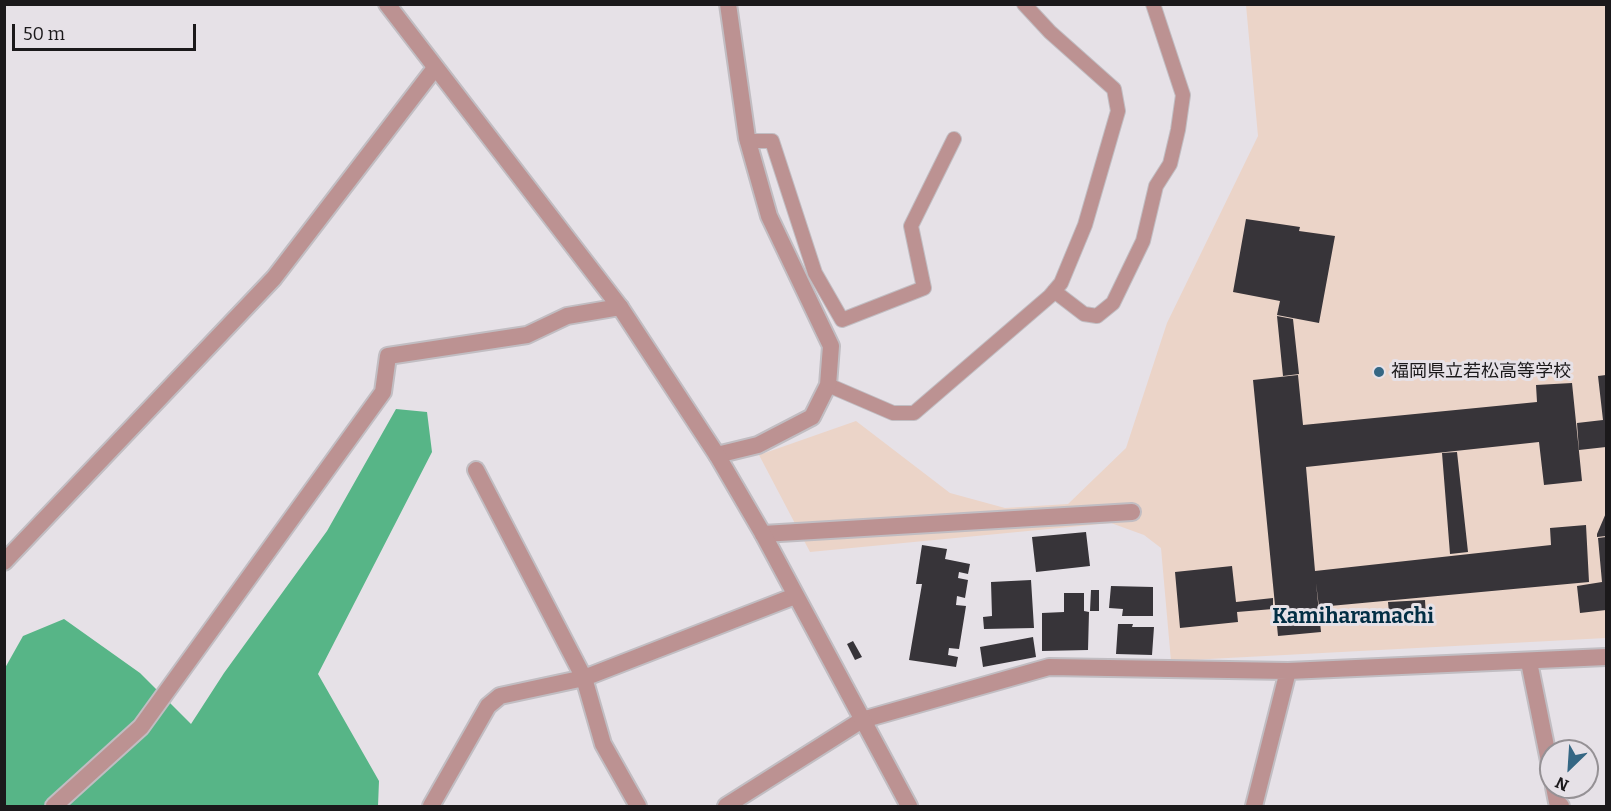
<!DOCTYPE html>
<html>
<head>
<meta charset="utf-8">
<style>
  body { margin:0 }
  #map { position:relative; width:1611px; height:811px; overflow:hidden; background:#e6e1e7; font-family:Bitter,serif }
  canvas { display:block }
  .frame { position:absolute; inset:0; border:6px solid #1b191b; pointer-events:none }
  .north { position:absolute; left:1539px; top:739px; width:60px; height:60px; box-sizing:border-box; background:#e6e1e7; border:2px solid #959195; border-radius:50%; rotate:205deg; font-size:16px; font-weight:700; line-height:24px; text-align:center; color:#1b191b }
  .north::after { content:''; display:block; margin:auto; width:21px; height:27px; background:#356784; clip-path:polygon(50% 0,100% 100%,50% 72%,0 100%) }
  .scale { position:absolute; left:12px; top:24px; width:184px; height:27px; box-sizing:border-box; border:3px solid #1b191b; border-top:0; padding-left:8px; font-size:18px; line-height:21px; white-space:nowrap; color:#1b191b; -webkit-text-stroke:4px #e6e1e7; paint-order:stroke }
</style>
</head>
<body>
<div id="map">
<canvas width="1611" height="811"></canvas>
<div class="frame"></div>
<div class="north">N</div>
<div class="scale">50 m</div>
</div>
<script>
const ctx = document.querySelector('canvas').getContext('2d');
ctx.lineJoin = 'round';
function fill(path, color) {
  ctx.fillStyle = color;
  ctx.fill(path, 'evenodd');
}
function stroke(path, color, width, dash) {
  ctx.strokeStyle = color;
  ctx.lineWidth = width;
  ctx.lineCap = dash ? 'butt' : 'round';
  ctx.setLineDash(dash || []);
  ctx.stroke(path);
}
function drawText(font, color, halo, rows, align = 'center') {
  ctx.font = font + ' Bitter,"Noto Sans JP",serif';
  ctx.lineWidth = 6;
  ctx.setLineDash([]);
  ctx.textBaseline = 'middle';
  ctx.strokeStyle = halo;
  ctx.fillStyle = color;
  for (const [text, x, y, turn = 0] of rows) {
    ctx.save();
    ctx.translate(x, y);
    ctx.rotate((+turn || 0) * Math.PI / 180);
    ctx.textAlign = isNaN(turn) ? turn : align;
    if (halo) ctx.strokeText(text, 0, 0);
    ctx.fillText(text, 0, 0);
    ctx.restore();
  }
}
fill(new Path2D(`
  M1246,5H1606V638L1171,661L1161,548L1144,535L1111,523L810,552L759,455L856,421L950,493L1005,508L1068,504L1126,448L1167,323L1258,136Z`), '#ebd4c8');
fill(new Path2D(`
  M396,409L427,412L432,452L318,674L379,781L378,806H5V668L23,636L64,619L140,673L191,724L224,673L327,531Z`), '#57b587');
fill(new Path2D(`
  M1246,219L1300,227L1299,231L1335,236L1319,323L1277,315L1280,301L1233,292Z
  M1277,316L1293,319L1299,374L1283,376Z
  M1298,375L1303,425L1537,402L1536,385L1572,383L1582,481L1544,485L1539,442L1306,467L1315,571L1551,545L1550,528L1586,525L1589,582L1319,607L1316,583L1321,632L1278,636L1253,380Z
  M1606,375V447L1579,450L1577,423L1603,420L1598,376Z
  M1457,452L1468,552L1450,554L1442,453Z
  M1606,513V536L1597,537V534Z
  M1086,532L1090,566L1036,572L1032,537Z
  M1606,537V610L1580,613L1577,586L1602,582L1598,538Z
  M922,545L947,549L945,559L970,564L968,574L959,572L958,578L968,580L965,598L957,596L956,605L966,606L959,649L949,648L948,655L958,657L956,667L909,660L922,584H916Z
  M1232,566L1236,602L1273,598V609L1237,612L1238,622L1180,628L1175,572Z
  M1031,580L1034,628L984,629L983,617L992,616L991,582Z
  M1111,586L1153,587V616H1122L1123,609L1109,608Z
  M1091,590H1099V611H1090Z
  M1064,593H1084V611L1089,612L1088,650L1042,651V613L1064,612Z
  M1425,600L1426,618L1390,623L1388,602Z
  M1118,624H1133L1132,627H1154L1152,655L1116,654Z
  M1033,637L1036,657L983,667L980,647Z
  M853,641L862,657L855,660L847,644Z`), '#373439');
const service = new Path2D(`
  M747,141H772L815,273L842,320L924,288L911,226L954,139
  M1054,291L1084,314L1097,316L1113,303L1143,241L1156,186L1170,164L1178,130L1183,95L1153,4
  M828,385L893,413H914L1050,296L1061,283L1085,225L1118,111L1114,89L1050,32L1024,4`);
const minor = new Path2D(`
  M717,455L758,445L812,417L828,385L831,346L769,216L747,138L728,4
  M476,470L584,678L603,744L638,806
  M763,534L1132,512
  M4,562L274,278L435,68
  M1529,662L1551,771
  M1554,787L1557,802L1561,806
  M54,806L141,727L383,392L388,356L527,335L567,316L620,307
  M431,806L488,706L500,696L584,678L795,596
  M726,806L862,720L1049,667L1288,671L1606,657
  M1254,806L1288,671`);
const tertiary = new Path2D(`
  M387,4L620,307L717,455L763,534L909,806`);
stroke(service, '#c1bdc2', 16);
stroke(minor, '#c1bdc2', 20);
stroke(tertiary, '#c1bdc2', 20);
stroke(service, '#bc9292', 14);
stroke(minor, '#bc9292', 16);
stroke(tertiary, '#bc9292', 16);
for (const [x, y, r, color] of [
  [1379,372,6,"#356784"]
]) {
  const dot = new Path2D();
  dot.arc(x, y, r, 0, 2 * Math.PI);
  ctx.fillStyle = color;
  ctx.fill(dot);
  stroke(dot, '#e6e1e7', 2);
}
drawText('18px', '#1b191b', '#e6e1e7', [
  ["福岡県立若松高等学校",1391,372]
], 'left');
drawText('bold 21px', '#022e44', '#e6e1e7', [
  ["Kamiharamachi",1353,617]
]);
</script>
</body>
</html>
